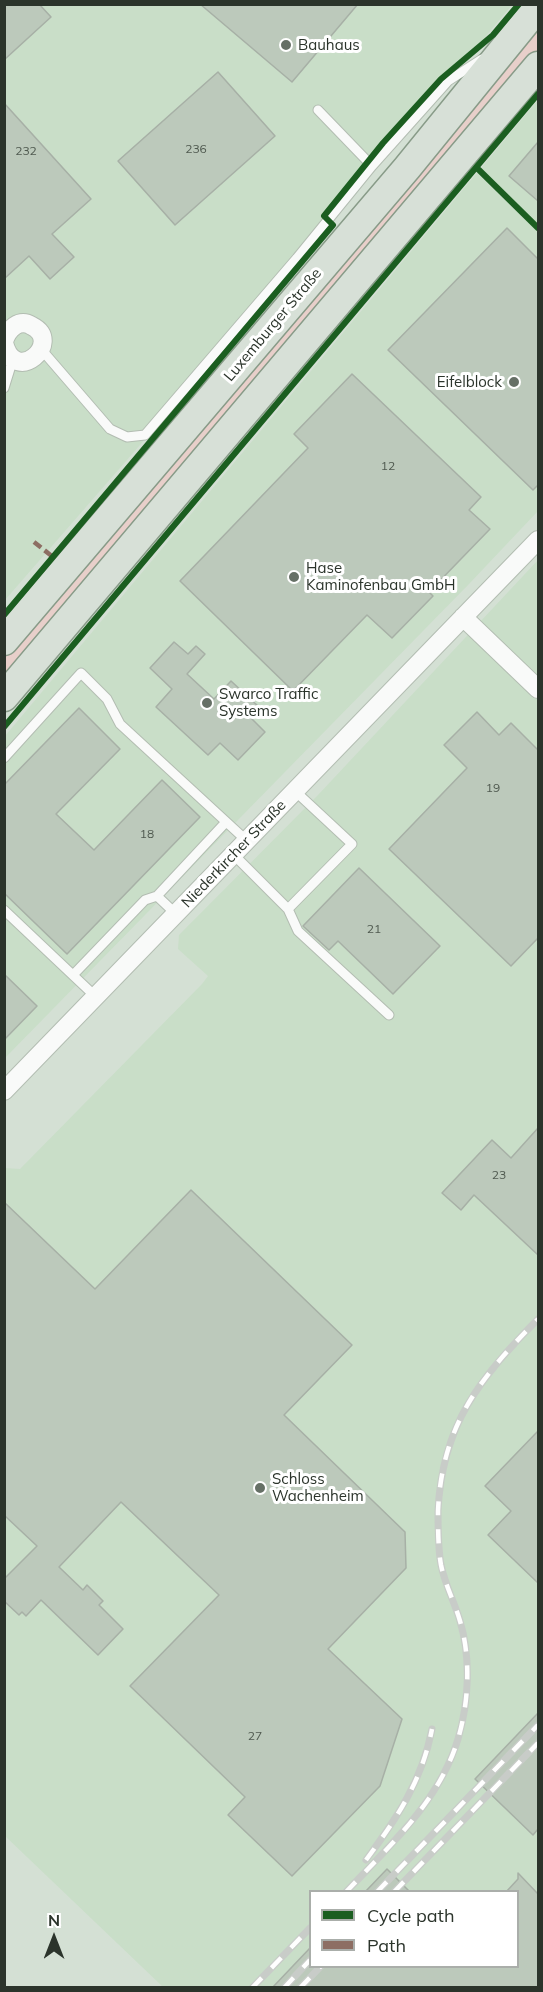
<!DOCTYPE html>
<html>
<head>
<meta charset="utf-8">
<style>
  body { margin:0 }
  #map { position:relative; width:543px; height:1992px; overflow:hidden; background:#d4e0d4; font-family:Mulish,sans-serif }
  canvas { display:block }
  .frame { position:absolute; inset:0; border:6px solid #2b342b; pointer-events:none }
  .legend { position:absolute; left:309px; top:1890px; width:210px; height:78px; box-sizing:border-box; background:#fff; border:2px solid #aaaeaa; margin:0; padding:8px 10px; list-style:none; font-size:18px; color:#2b342b }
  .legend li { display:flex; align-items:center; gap:12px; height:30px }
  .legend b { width:30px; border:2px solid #aaaeaa }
  .north { position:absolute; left:24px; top:1908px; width:60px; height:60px; -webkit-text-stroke:4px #fff; paint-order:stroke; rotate:0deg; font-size:16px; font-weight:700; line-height:24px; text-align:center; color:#2b342b }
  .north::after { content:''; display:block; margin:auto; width:21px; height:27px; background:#2b342b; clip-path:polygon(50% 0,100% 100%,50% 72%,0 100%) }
</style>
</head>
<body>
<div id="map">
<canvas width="543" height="1992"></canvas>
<div class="frame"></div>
<ul class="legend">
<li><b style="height:8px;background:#1b5e20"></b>Cycle path</li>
<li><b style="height:8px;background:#8d6e63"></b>Path</li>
</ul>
<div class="north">N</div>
</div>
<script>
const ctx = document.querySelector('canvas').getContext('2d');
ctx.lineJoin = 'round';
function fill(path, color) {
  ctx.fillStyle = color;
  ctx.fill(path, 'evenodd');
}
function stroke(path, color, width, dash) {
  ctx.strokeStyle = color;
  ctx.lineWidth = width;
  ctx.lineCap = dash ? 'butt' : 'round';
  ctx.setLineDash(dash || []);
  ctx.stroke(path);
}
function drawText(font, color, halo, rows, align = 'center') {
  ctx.font = font + ' Mulish,sans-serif';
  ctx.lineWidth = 6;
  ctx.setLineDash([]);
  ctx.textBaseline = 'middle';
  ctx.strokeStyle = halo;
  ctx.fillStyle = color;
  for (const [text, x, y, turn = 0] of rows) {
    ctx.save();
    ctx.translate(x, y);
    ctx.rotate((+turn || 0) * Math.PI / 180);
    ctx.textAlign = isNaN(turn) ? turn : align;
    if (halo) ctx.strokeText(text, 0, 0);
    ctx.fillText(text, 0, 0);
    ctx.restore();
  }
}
fill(new Path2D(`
  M5,5H512L214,360L5,600Z
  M538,100V511L469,584L5,1058V736Z
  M538,560V1987H163L5,1836L4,1168L20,1169L202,984L208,976L178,949L179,935L318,795ZM310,1892H518V1966H310Z`), '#c9dec8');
fill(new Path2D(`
  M538,23V50L5,682V656Z`), '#e8cfca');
const building = new Path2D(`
  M4,4H39L51,17L4,60Z
  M200,4H358L292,82Z
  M218,72L275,136L175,225L118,161Z
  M4,103L91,199L52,234L74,257L50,279L29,256L4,279Z
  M538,142V201L509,176Z
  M507,228L538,259V485L533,490L388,350Z
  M352,374L481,497L469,510L490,529L429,592L433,596L392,638L367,615L293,691L180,581L308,448L294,434Z
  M174,642L188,654L196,646L205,654L187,674L214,699L231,681L259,707L250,717L265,732L238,760L220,743L208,755L156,707L172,689L150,668Z
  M79,708L120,749L56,814L94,850L162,780L200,817L67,954L4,893V785Z
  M477,712L499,735L511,723L538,750V938L511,966L389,849L467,768L444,745Z
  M359,868L440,946L393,994L338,941L329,950L303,926Z
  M4,974L37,1006L4,1040Z
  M538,1128V1255L474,1195L461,1210L442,1193L492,1140L511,1158Z
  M191,1190L352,1345L284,1415L405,1532L406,1568L328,1649L402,1719L380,1786L292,1876L228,1815L245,1797L130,1686L219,1595L121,1502L59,1567L83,1590L87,1585L103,1601L99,1605L123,1629L98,1655L41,1600L26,1616L22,1612L19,1615L4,1601V1579L37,1546L4,1515V1202L95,1289Z
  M538,1431V1583L488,1535L511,1511L485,1486Z
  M538,1713V1829L533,1835L475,1779Z
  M387,1869L410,1892H365Z
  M518,1873L538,1894V1988H272L310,1948V1966H518V1892H506L518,1879Z`);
fill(building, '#bcc9bb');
stroke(building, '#a7b0a6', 1.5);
const lane = new Path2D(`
  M318,110L372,166
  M41,349L110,429L127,437L145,435L297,258L372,166L448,81L482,59
  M4,388L13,359
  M4,758L81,673L107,699L120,724L247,841
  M233,854L288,909L298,931L389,1015
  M157,896L226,822
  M288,909L352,844L295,791
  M4,910L96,997
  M73,975L145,900L157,896L176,914`);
const street = new Path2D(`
  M4,341C8,329 19,318 32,326C64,342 15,387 4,343
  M463,617L538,689
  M4,1091L538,540`);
const primary = new Path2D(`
  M4,641L407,168L538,7
  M4,697L538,66`);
stroke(lane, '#b3bdb2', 11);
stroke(street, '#b3bdb2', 20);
stroke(primary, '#889b88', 31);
stroke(lane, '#f9faf9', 9);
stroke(street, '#f9faf9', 18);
stroke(primary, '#d7e0d7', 28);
const rail = new Path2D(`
  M366,1860C397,1818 422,1781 432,1729
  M346,1892C390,1845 439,1802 458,1739C469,1702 471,1658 460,1621C455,1603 445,1585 441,1565C438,1548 438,1528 438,1511C442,1424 480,1378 538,1319
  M377,1892L538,1725
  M394,1892L538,1743
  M252,1988L310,1928
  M284,1988L310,1960
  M300,1988L321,1966`);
stroke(rail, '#c8ccc8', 7);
stroke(rail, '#fff', 4.5, [14]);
stroke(new Path2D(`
  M34,542L53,557`), '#8d6e63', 4.5, [9, 4.5]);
stroke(new Path2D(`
  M477,168L538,228
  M4,615L333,225L324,216L383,143L441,79L493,35L519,4
  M4,727L538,94`), '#1b5e20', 6);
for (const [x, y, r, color] of [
  [286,45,6,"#667066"],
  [514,382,6,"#667066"],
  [294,577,6,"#667066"],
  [207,703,6,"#667066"],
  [260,1488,6,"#667066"]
]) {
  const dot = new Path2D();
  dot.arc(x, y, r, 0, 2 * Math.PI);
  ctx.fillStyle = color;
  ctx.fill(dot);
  stroke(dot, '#fff', 2);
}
drawText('12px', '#4f594f', null, [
  ["236",196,149],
  ["232",26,151],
  ["12",388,466],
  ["19",493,788],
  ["18",147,834],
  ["21",374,929],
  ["23",499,1175],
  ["27",255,1736]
]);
drawText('15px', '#2b342b', '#fff', [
  ["Bauhaus",298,45],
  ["Eifelblock",502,382,"right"],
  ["Hase",306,568],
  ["Kaminofenbau GmbH",306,585],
  ["Swarco Traffic",219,694],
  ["Systems",219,711],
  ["Schloss",272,1479],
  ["Wachenheim",272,1496]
], 'left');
drawText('15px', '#2b342b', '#fff', [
  ["Luxemburger Straße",273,325,-50],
  ["Niederkircher Straße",234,854,-46]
]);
</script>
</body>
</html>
